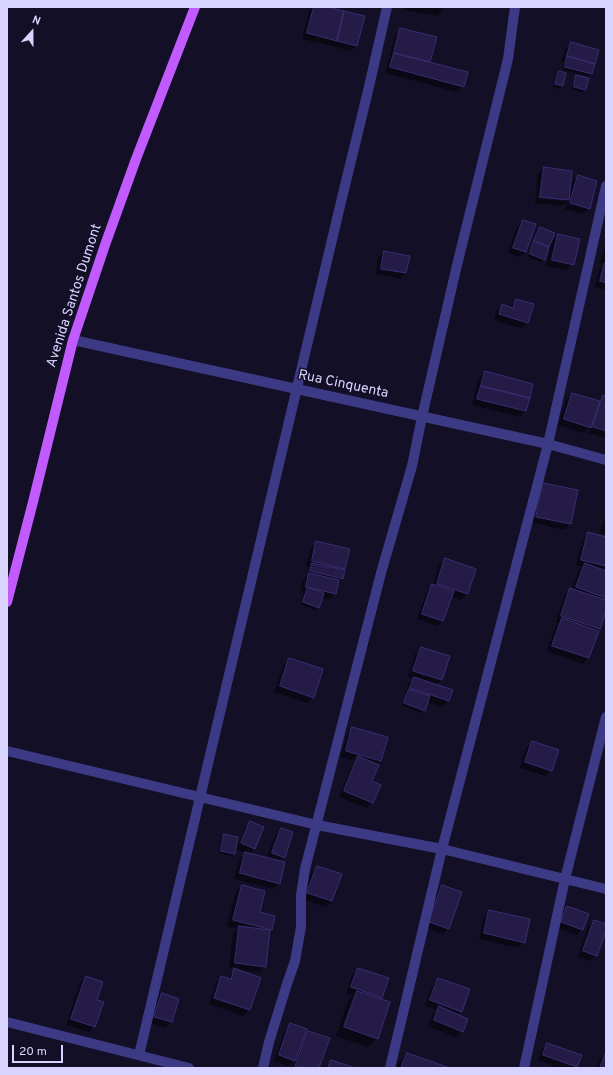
<!DOCTYPE html>
<html>
<head>
<meta charset="utf-8">
<style>
  body { margin:0 }
  #map { position:relative; width:613px; height:1075px; overflow:hidden; background:#130f26; font-family:Overpass,sans-serif }
  canvas { display:block }
  .frame { position:absolute; inset:0; border:8px solid #d9d4ff; pointer-events:none }
  .north { position:absolute; left:12px; top:12px; width:40px; height:40px; -webkit-text-stroke:3px #130f26; paint-order:stroke; rotate:21deg; font-size:11px; font-weight:700; line-height:16px; text-align:center; color:#d9d4ff }
  .north::after { content:''; display:block; margin:auto; width:14px; height:18px; background:#d9d4ff; clip-path:polygon(50% 0,100% 100%,50% 72%,0 100%) }
  .scale { position:absolute; left:12px; top:1045px; width:51px; height:18px; box-sizing:border-box; border:2px solid #d9d4ff; border-top:0; padding-left:5px; font-size:12px; line-height:14px; white-space:nowrap; color:#d9d4ff; -webkit-text-stroke:3px #130f26; paint-order:stroke }
</style>
</head>
<body>
<div id="map">
<canvas width="613" height="1075"></canvas>
<div class="frame"></div>
<div class="north">N</div>
<div class="scale">20 m</div>
</div>
<script>
const ctx = document.querySelector('canvas').getContext('2d');
ctx.lineJoin = 'round';
function fill(path, color) {
  ctx.fillStyle = color;
  ctx.fill(path, 'evenodd');
}
function stroke(path, color, width, dash) {
  ctx.strokeStyle = color;
  ctx.lineWidth = width;
  ctx.lineCap = dash ? 'butt' : 'round';
  ctx.setLineDash(dash || []);
  ctx.stroke(path);
}
function drawText(font, color, halo, rows, align = 'center') {
  ctx.font = font + ' Overpass,sans-serif';
  ctx.lineWidth = 3;
  ctx.setLineDash([]);
  ctx.textBaseline = 'middle';
  ctx.strokeStyle = halo;
  ctx.fillStyle = color;
  for (const [text, x, y, turn = 0] of rows) {
    ctx.save();
    ctx.translate(x, y);
    ctx.rotate((+turn || 0) * Math.PI / 180);
    ctx.textAlign = isNaN(turn) ? turn : align;
    if (halo) ctx.strokeText(text, 0, 0);
    ctx.fillText(text, 0, 0);
    ctx.restore();
  }
}
fill(new Path2D(`
  M313,7H323L357,45L351,51L302,39L309,11Z
  M405,7H443V10L437,16L405,10Z
  M401,29L435,38L429,63L463,86L457,92L385,73L395,35Z
  M571,44L597,51L591,74L588,77L563,70L564,63L562,62L565,49Z
  M559,72L565,74L562,86L559,89L553,87L556,75Z
  M577,76L586,90L583,92L572,90L574,79Z
  M544,168L570,188H571L572,182L578,177L589,208L583,214L565,209L567,201L562,206L535,203V198L564,201V199L536,196L538,174Z
  M523,221L525,252L519,257L508,253L517,227Z
  M540,228L544,259L541,262L528,257L537,231Z
  M558,235L573,264L567,270L546,266L552,241Z
  M606,243V290L595,287L599,270L604,265L599,263L605,245Z
  M384,253L408,257L406,273L400,279L376,274L378,258Z
  M517,300L533,305L527,323L521,329L494,320L496,311L502,305L510,308L511,306Z
  M485,372L532,384L525,411L520,417L472,405L479,378Z
  M572,394L597,401L603,396L606,397V438L588,433L589,428L584,433L558,425L566,400Z
  M543,484L570,524L564,530L530,522L537,490Z
  M606,514V535L599,533Z
  M589,533L606,538V608L599,629L596,631L597,632L588,658L583,664L547,651L556,625L559,623L556,622L565,595L571,589L572,590L579,570L583,567L576,565L583,539Z
  M317,542L344,568L342,571V578L339,581H338L336,593L330,599L321,597L318,607L316,610L301,605L304,593L300,592L303,580L309,574H308L309,567L306,566L311,548Z
  M445,560L475,569L467,594L461,600L451,596L443,621L437,626L417,619L427,591L433,585L439,565Z
  M421,648L449,657L441,680L435,685L452,691L448,701L442,707L427,702L424,710L421,713L402,706L406,695L405,694L408,684L414,679L408,677L415,654Z
  M290,659L313,697L307,703L274,692L284,665Z
  M353,729L380,760L376,764L371,781L372,802L367,808L339,797L353,763L355,761L340,757L347,735Z
  M532,742L551,770L545,776L520,768L526,748Z
  M251,822L263,828L254,849L249,854L267,858L275,835L281,829L284,857L279,862V883L273,889L234,879L240,859L245,853L236,849L245,828Z
  M225,835L234,853L231,856L219,853L222,837Z
  M317,867L341,875L332,901L326,907L302,899L311,873Z
  M242,886L258,913L271,929L269,932L265,966L259,972L237,970L249,1010L243,1016L209,1004L216,983L222,977L227,979L229,976L235,969L229,968L233,933L238,929L227,926L236,892Z
  M442,886L449,928L443,934L424,927L436,892Z
  M567,907L582,929L577,935L556,928L561,913Z
  M490,911L524,942L518,948L479,939L484,917Z
  M594,921L606,925V928L596,955L590,961L578,957L588,927Z
  M358,969L381,997L379,999L377,1038L368,1047L336,1036L348,1001L353,996L346,993L352,975Z
  M86,977L94,1026L89,1032L66,1025L80,983Z
  M439,979L461,1011L457,1015L462,1031L456,1037L428,1026L434,1013L437,1010L425,1006L433,985Z
  M162,994L178,1000L171,1022L165,1028L148,1022L156,1000Z
  M291,1024L302,1037L308,1032L328,1039L318,1068H292L295,1059L288,1066L274,1061L285,1030Z
  M547,1044L576,1067L575,1068H558L538,1060L542,1050Z
  M606,1053V1068H597L600,1059Z
  M407,1054L447,1068H396L398,1063Z
  M331,1061L352,1068H325Z`), '#0007');
const building = new Path2D(`
  M314,7H327L344,11L337,41L307,33Z
  M344,11L365,16L357,46L337,41Z
  M400,28L437,37L430,62L394,53Z
  M571,42L599,50L595,64L567,56Z
  M394,53L468,72L464,87L390,67Z
  M567,56L595,64L592,74L565,67Z
  M559,71L566,73L563,86L555,84Z
  M576,75L589,78L586,90L574,87Z
  M544,167L572,171L569,200L540,197Z
  M578,175L597,181L590,209L570,203Z
  M523,220L536,224L526,252L513,248Z
  M540,227L555,233L549,247L534,241Z
  M558,234L580,239L574,265L552,260Z
  M534,241L549,247L545,260L530,254Z
  M384,251L410,256L406,273L381,269Z
  M605,263H606V283L600,281Z
  M516,299L534,304L528,323L499,314L502,304L513,308Z
  M485,371L533,384L530,398L481,386Z
  M481,386L530,398L526,411L477,399Z
  M572,393L600,401L591,428L564,419Z
  M603,395L606,396V431L593,427Z
  M543,483L578,490L571,524L536,517Z
  M588,532L606,537V566L581,560Z
  M316,541L350,549L345,569L312,561Z
  M445,558L476,569L468,594L437,584Z
  M312,563L345,570L343,579L310,571Z
  M585,563L606,571V598L576,587Z
  M309,573L339,580L336,594L306,587Z
  M432,584L454,591L443,621L422,614Z
  M308,587L324,593L319,608L303,602Z
  M570,588L606,600V611L600,629L561,616Z
  M562,618L599,631L589,658L552,646Z
  M421,647L450,656L442,680L413,671Z
  M289,658L323,669L314,698L280,686Z
  M414,677L453,690L449,701L410,688Z
  M409,689L430,696L425,711L404,703Z
  M352,727L388,737L381,761L346,751Z
  M532,741L559,750L552,771L525,762Z
  M358,756L379,765L372,781L381,785L373,803L344,791Z
  M250,821L264,827L255,849L241,843Z
  M281,828L293,832L285,858L272,853Z
  M224,834L238,837L235,854L221,851Z
  M245,852L285,862L280,884L240,873Z
  M317,866L342,874L332,901L307,893Z
  M242,885L265,891L260,912L275,916L272,930L233,920Z
  M442,885L462,892L449,929L429,922Z
  M567,906L589,914L583,930L561,922Z
  M489,910L530,919L525,943L484,933Z
  M594,920L606,924V931L597,956L583,951Z
  M239,926L270,930L266,967L235,963Z
  M234,968L261,978L250,1010L214,998L221,976L231,979Z
  M358,968L389,978L382,998L351,987Z
  M86,976L103,982L97,1000L104,1002L95,1027L71,1019Z
  M438,978L470,989L462,1012L430,1000Z
  M357,991L390,1002L378,1039L344,1027Z
  M162,993L179,999L172,1022L154,1017Z
  M439,1006L468,1019L463,1032L434,1020Z
  M290,1023L307,1029L295,1061L279,1055Z
  M308,1031L330,1038L319,1068L295,1067Z
  M547,1043L582,1055L577,1067L543,1055Z
  M606,1052V1068H600Z
  M407,1053L450,1068H401Z
  M331,1060L355,1068H328Z`);
fill(building, '#241b47');
stroke(building, '#3b2d73', 1);
stroke(new Path2D(`
  M73,340L548,444L606,460
  M7,751L317,825L442,849L606,889
  M7,1022L189,1068
  M139,1055L340,206L368,91L387,7
  M263,1068L269,1042L287,984L295,961L301,927V895L305,869L381,573L412,466L422,417L457,265L508,59L515,7
  M390,1068L442,849L548,444L606,186
  M524,1068L565,879L606,717`), '#3d3a85', 10);
stroke(new Path2D(`
  M7,602L33,502L73,340L105,245L136,159L195,7`), '#c25bff', 10);
drawText('14px', '#d9d4ff', '#130f26', [
  ["Avenida Santos Dumont",75,296,-72],
  ["Rua Cinquenta",343,385,12]
]);
</script>
</body>
</html>
